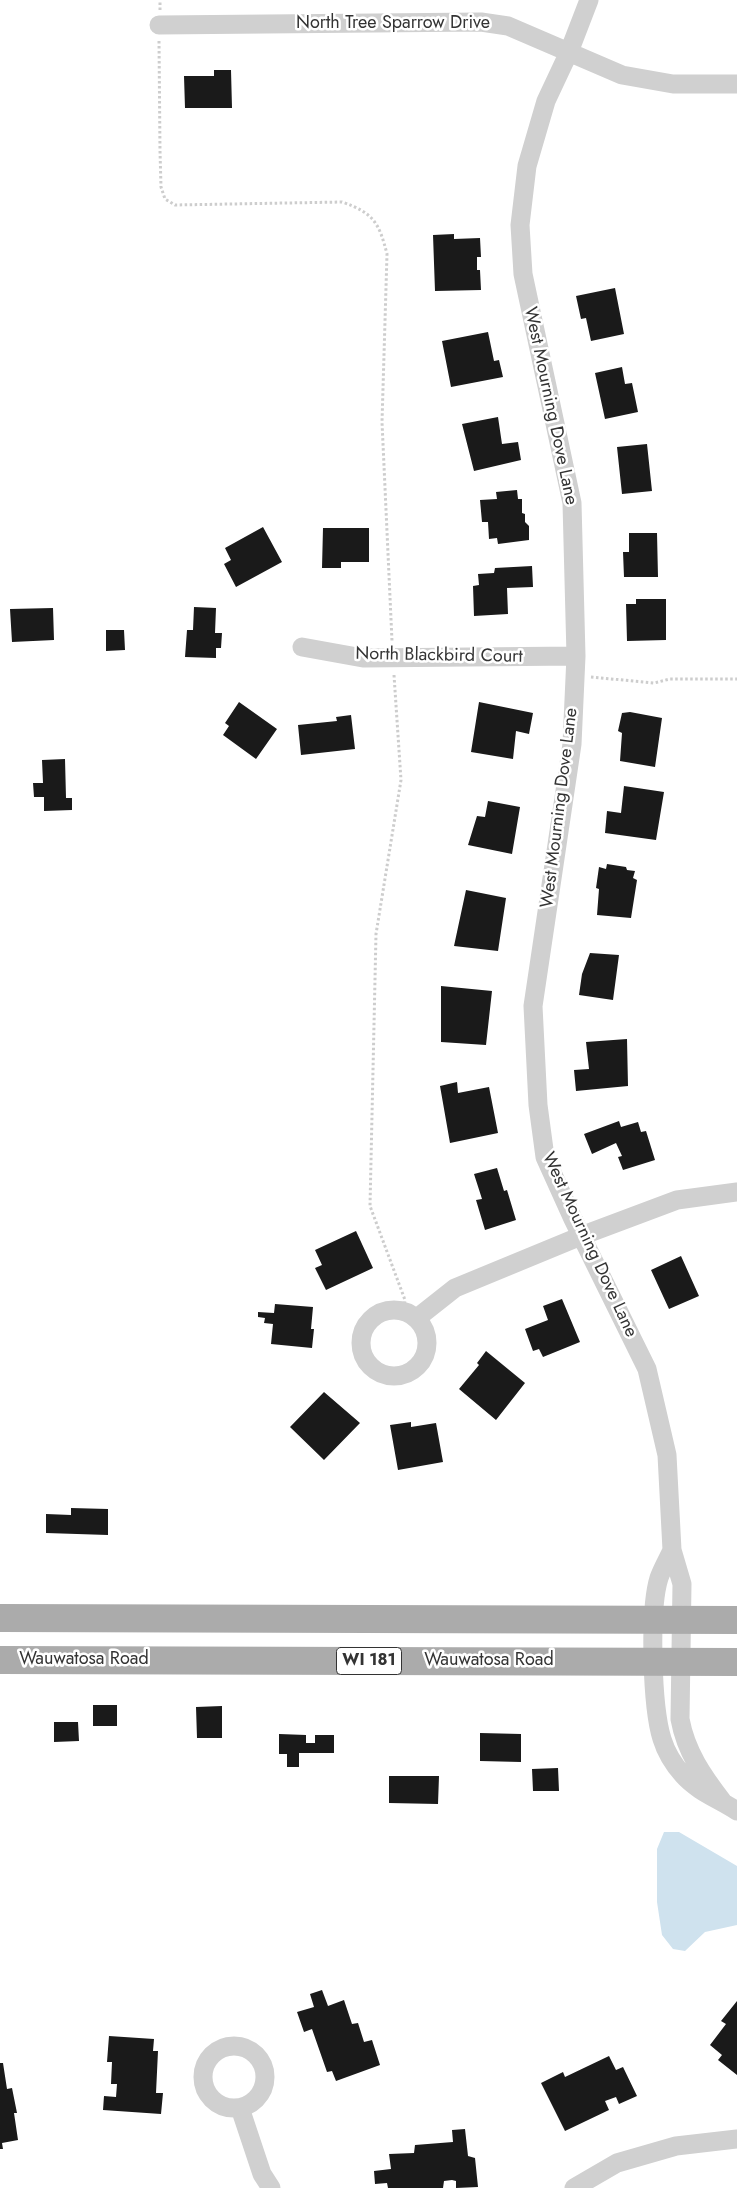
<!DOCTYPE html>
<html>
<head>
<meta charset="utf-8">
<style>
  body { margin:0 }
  canvas { display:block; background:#fff }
</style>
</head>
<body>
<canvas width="737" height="2188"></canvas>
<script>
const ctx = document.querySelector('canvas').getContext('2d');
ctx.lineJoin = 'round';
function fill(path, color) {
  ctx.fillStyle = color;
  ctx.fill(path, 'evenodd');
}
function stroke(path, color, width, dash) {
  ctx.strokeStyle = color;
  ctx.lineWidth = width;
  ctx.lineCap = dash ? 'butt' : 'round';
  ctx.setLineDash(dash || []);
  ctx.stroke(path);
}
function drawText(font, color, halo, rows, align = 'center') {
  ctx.font = font + ' Jost,sans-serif';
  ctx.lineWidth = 5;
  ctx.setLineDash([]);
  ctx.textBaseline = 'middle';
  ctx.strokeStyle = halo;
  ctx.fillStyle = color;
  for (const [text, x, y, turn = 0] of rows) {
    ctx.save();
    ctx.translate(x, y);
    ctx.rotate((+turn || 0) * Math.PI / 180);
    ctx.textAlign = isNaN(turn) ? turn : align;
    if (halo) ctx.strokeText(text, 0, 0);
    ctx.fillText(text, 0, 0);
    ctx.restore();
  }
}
fill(new Path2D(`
  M664,1832H679L737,1866V1925L705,1932L685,1951L673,1949L662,1935L657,1902V1849Z`), '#cfe2ee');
fill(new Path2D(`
  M214,70H231L232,108H185L184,76H214Z
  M454,234V239L480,238L481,257H477V270H480L481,290L435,291L433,235Z
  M615,288L624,334L591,341L586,318L581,319L576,296Z
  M488,332L494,361L499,360L503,377L451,387L442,341Z
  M622,367L625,384L632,383L638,412L605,419L595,373Z
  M498,417L502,444L518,442L521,460L474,471L462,424Z
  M647,444L652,491L622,494L617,447Z
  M517,490L518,499H522V513L525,514V522L529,526V540L498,544L497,538L489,539L488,522H482L480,500L497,499L496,492Z
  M263,527L282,562L236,587L224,564L231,560L225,548Z
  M323,528H369V562H341V568H322Z
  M629,533H657L658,577H624L623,552H629Z
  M532,566L533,587L507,588L508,614L474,616L473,586L479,585L478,574L494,573L495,568Z
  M636,599H666V640L627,641L626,604H636Z
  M194,607L216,608L215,633H222L221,648H216V658L185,657L187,630H193Z
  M53,608L54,640L12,642L10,609Z
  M106,630H124L125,650L106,651Z
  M239,702L277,729L256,759L223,735L229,726L225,723Z
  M479,702L533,713L529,734L516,731L513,759L471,752Z
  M630,712L662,718L655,767L620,761L622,733L618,731L622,713Z
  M351,715L355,749L301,755L298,725L337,721L336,717Z
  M65,759L66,798H72V810L44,811V797H34L33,783H43L42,760Z
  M624,786L664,792L656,840L605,833L607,811L621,813Z
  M488,801L520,807L512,854L468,845L477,816L485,817Z
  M607,864L626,867L627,870L635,871L633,878L637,880L631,918L597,915L599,889L596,888L599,867L606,869Z
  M466,890L506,898L498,951L454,946Z
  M590,953L619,955L613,1000L579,995L582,974Z
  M441,986L492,991L486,1045L441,1042Z
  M627,1039L628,1086L576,1091L574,1070L589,1069L586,1042Z
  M457,1082L458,1093L489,1087L498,1133L450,1143L440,1086Z
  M619,1121L621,1127L638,1122L641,1132L646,1131L655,1160L623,1170L618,1157L622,1156L616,1143L592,1154L584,1134Z
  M497,1168L504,1191L507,1190L516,1220L485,1230L476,1200L482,1199L474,1174Z
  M356,1231L373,1268L326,1290L315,1268L322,1265L315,1250Z
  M681,1256L699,1296L669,1309L651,1270Z
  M562,1299L580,1342L543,1357L539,1349L533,1351L525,1329L548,1320L543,1306Z
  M275,1304L313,1307L311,1329H314L312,1348L271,1344L273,1324L264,1323L265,1318L258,1317V1312L274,1313Z
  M486,1351L525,1383L496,1420L459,1389L479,1365L477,1363Z
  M324,1392L360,1423L324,1460L290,1427Z
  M411,1422V1427L436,1423L443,1462L398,1470L390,1425Z
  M71,1508L108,1509V1535L46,1533V1514L71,1515Z
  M93,1705H117V1726H93Z
  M222,1706V1738H197L196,1707Z
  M54,1722H78L79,1741L54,1742Z
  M480,1733L521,1734V1762L480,1761Z
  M279,1734L306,1735V1743H315V1735H334V1753H299V1767H287V1754H279Z
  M558,1768L559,1791H533L532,1769Z
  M389,1776H439L438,1804L389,1803Z
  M322,1990L328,2006L344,2000L352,2024L358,2023L364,2042L372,2040L380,2065L336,2081L332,2071L327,2072L312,2029L304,2032L297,2012L314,2007L310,1994Z
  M737,2001V2075L718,2060L722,2055L710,2045L726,2024L721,2021Z
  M109,2036L154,2039L153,2051H158L156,2093H163L161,2114L103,2110L104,2096L116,2097L117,2084H111L112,2062H107Z
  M609,2056L616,2070L623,2067L637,2096L619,2104L616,2097L605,2101L609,2110L565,2131L541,2083L563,2072L565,2077Z
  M0,2063H3L7,2089L12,2088L17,2113H14L18,2140L2,2143L3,2149H0Z
  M465,2129L468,2156L475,2158L478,2187L456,2188V2181L452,2180L444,2181L443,2188H388L387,2183L375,2184L374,2171L391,2169L389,2154L414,2153L415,2145L453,2142L452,2130Z`), '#1a1a1a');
stroke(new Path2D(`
  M160,10V0
  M159,41L160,151L161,187L165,199L175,205L342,202C374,213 379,223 387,254L382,422L392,641
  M394,675L401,780L376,934L370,1206L405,1300L404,1308
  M591,677L654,683L670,679H737`), '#cdcdcd', 3, [2.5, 2.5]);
stroke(new Path2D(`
  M589,0L569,52L546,101L527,166L520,225L523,274L572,503L576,656L572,744L533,1006L538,1105L545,1157L573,1219L647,1369L667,1455L672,1550
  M159,25L481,22L508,26L622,75L673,84H737
  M302,647L363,658L576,656
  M361 1343a33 33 0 1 1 66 0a33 33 0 1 1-66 0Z
  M417,1318L455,1288L581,1236L677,1200L737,1192
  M723,1802C703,1776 686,1752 680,1719L682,1584L672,1550C668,1559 662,1569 659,1578C649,1610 652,1707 662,1739C666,1752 674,1765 683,1775C698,1792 719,1799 737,1811
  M203 2077a31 31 0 1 1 62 0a31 31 0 1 1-62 0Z
  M240,2108L262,2174L271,2188
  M574,2188L617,2163L676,2146L737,2139`), '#d0d0d0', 19);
stroke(new Path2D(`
  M0,1618L737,1620
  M0,1660L737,1662`), '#ababab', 28);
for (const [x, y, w] of [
  [369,1661,65]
]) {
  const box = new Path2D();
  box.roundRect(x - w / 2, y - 13.5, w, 27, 4);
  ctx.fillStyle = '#fff';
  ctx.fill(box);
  stroke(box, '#333', 1);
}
drawText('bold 16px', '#333', null, [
  ["WI 181",369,1661]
]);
drawText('18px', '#333', '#fff', [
  ["North Tree Sparrow Drive",393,24],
  ["West Mourning Dove Lane",550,406,78],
  ["North Blackbird Court",439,656,1],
  ["West Mourning Dove Lane",560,808,-83],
  ["West Mourning Dove Lane",589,1245,65],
  ["Wauwatosa Road",84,1660],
  ["Wauwatosa Road",489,1661]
]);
</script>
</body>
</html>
